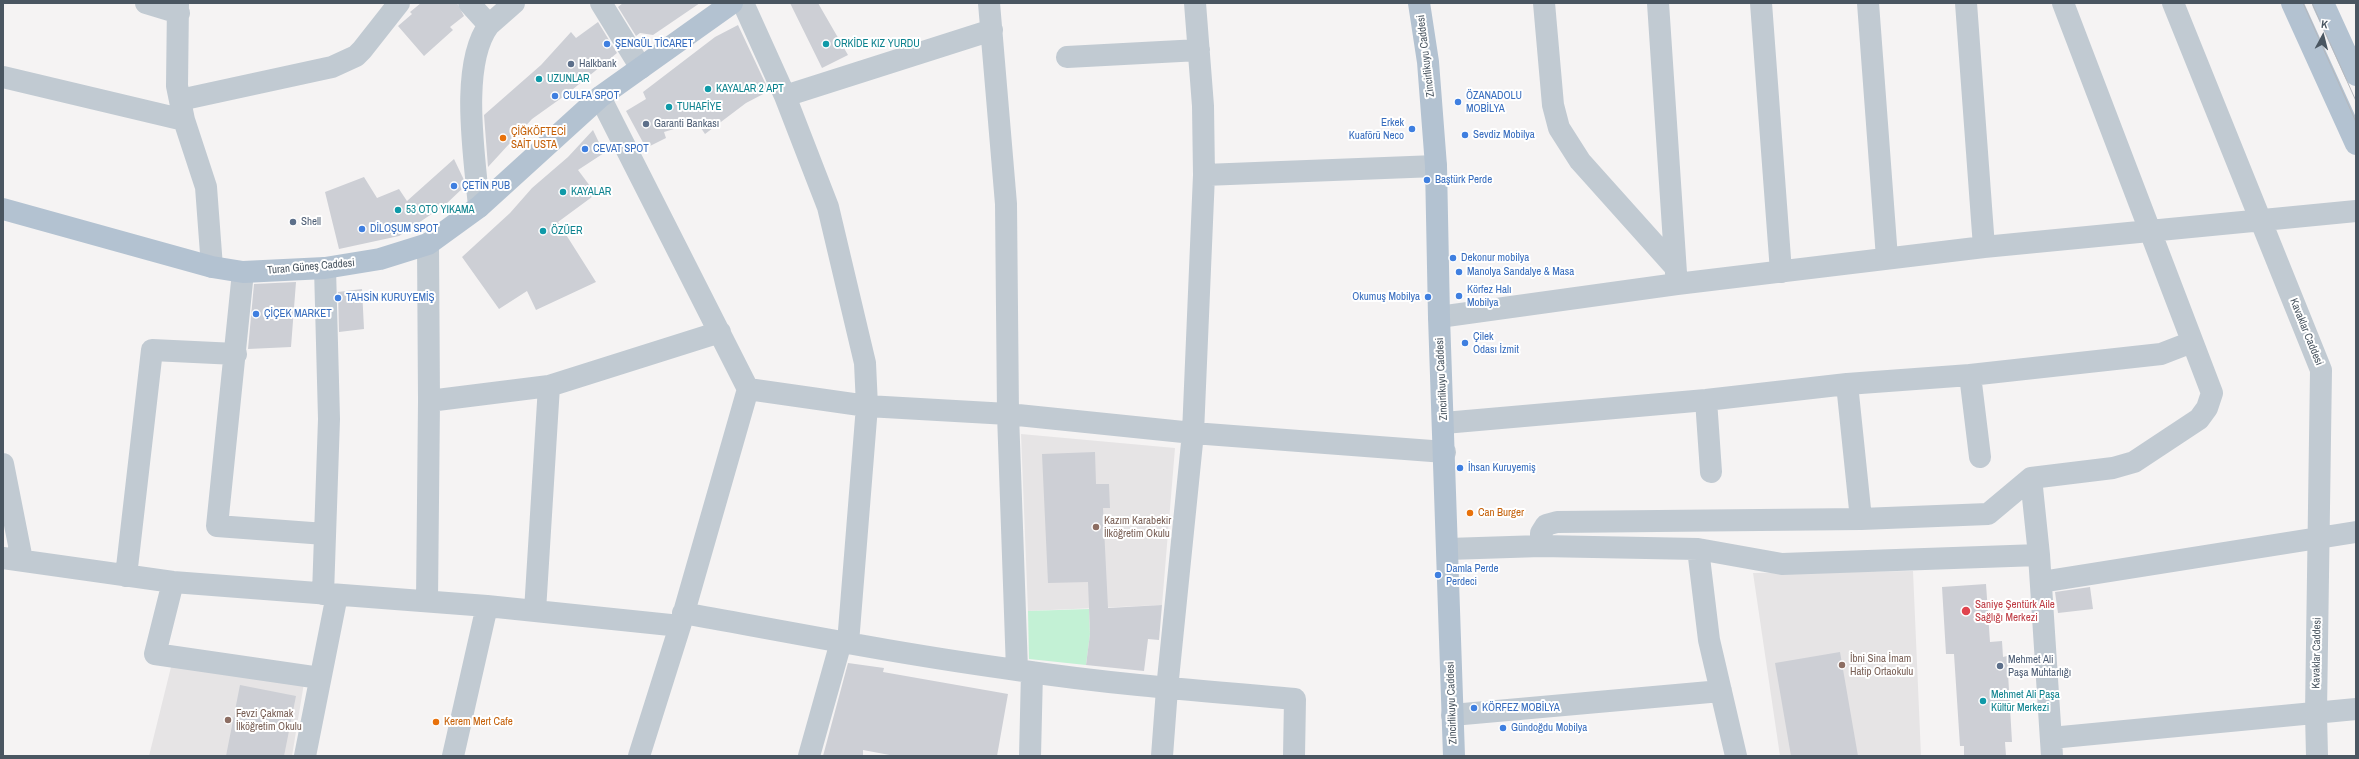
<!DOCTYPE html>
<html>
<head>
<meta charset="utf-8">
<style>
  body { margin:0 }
  #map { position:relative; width:2359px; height:759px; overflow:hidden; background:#f5f3f3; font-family:"Archivo Narrow",sans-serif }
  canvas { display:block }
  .frame { position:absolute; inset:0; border:4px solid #4a5661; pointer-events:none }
  .north { position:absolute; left:2303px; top:16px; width:40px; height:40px; -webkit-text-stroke:3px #fff; paint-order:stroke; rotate:7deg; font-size:11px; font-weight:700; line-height:16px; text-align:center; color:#4a5661 }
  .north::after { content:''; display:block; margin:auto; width:14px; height:18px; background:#4a5661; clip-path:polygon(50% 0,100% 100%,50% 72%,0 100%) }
</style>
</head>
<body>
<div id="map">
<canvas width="2359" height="759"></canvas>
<div class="frame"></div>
<div class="north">K</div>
</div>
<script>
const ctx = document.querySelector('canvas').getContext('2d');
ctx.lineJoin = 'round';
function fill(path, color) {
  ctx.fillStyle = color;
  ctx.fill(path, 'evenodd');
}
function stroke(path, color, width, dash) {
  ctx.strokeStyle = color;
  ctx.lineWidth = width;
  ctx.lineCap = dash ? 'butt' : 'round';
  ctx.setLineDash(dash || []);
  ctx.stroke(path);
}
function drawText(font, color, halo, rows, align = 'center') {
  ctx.font = font + ' "Archivo Narrow",sans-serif';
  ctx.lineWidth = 4;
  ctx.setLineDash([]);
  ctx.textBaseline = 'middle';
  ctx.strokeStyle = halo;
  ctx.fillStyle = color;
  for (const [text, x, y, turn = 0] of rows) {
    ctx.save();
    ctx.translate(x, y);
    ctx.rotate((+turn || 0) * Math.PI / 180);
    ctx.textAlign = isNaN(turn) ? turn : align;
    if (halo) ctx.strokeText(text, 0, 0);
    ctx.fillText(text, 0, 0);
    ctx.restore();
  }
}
fill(new Path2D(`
  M1021,434L1175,448L1162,605L1028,611Z
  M1913,571L1921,756H1780L1753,573Z
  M172,663L304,683L292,756H149Z`), '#e6e4e5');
fill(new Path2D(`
  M1089,609L1090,634L1086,665L1029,659L1028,611Z`), '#c3f1d5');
fill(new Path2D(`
  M421,3H457L464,16L450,27L453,30L424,56L398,26L412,14L410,12Z
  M623,3H700L653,35L640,33L636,36L618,7Z
  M790,3H818L848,55L822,68Z
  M598,22L617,53L567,94L532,119L488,167L484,115L541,65L571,32L576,38Z
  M738,25L769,91L746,103L705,134L697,122L664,132L666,138L646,148L626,111L646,99L643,92L715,37Z
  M593,130L604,153L578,170L596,194L558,222L596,282L536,310L527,291L499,309L462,257L510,213L532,188L568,157Z
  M454,159L464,180V187L445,205L399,236L339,249L325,192L364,177L377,198L399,189L407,201Z
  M296,282L291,347L248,349L254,284Z
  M362,289L364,329L339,332L338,292Z
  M1095,452L1096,484H1109L1110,508H1103L1108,608L1162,605L1159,640L1148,639L1144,671L1086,665L1090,634L1088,582L1048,583L1042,454Z
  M1986,584L1990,642L2002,641L2003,657L2007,656L2012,742H2005L2006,756H1964V746H1960L1954,654H1946L1942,587Z
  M2090,587L2093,609L2058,613L2055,592Z
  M1840,652L1858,756H1791L1775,663Z
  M848,663L884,668L883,672L1008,694L997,756H895L863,750V756H823Z
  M240,685L296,696L284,756H226Z`), '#cdcfd5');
stroke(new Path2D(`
  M146,3L179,13
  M178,3L177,86L184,120L206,187L212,267
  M469,3L489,25C459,65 475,159 479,207
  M601,3L641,68
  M743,3L785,96L828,207L865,363L867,406L848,643
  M989,3L1006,204L1008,414L1017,670
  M1544,3L1553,105L1559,128L1580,161L1675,267
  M1658,3L1676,273
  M1761,3L1781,272
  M1868,3L1887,258
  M1966,3L1984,247
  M2173,3L2321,370L2316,713L2317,756
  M489,25L514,3
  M1067,57L1199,50
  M3,77L184,120
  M785,96L992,30
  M600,97L748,389L680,626L639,756
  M180,100L332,67L356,56L362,50L399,3
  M1204,175L1436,166
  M243,272L217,526L325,534
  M1439,317L1677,284L1984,247L2356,211
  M1970,375L1980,457
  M1847,384L1861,519
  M748,389L867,406L1008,414L1193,433L1445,452
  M1706,400L1711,472
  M429,401L549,386L720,332
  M1444,423L1706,400L1847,384L1970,375L2161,354L2192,342
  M3,464L22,560
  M1541,546V533L1546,525L1557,522L1861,519L1988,514L2031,478
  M1448,549L1541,546L1698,549L1782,564L2039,555
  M1698,549L1709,640L1736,756
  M3,558L173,582L487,606L680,626
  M126,576L152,350L236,354
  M173,582L155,654L320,678
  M2041,582L2356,532
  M323,594L329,419L325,268
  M427,601L429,401L428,244
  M535,611L549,386
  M683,613C794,633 905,655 1017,670C1109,684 1202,691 1295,699L1294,756
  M1452,715L1721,691
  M2051,738L2356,709
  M305,756L337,595
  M453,756L487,606
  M809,756L841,642
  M1030,756L1032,672
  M1162,756L1167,689L1193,433L1204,175L1203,106L1195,3
  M2052,756L2039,555L2031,478L2113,468L2134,462L2199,419L2207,408L2212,393L2063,3`), '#c1cad2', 22);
stroke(new Path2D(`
  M1419,3L1428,62L1436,166L1439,317L1454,756
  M2292,3L2356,144
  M2323,3L2356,75
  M3,209L212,267L243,272L325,268L380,259L428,244L479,207L600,97L732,3`), '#b3c2d1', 22);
stroke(new Path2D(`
  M2303,3L2356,122
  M2312,3L2356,101`), '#b5b8bd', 1);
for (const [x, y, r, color] of [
  [607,44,4,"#3f7fe0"],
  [826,44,4,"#0f9aa8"],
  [571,64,4,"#5c6f8a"],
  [539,79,4,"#0f9aa8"],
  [708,89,4,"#0f9aa8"],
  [555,96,4,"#3f7fe0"],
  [1458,102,4,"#3f7fe0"],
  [669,107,4,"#0f9aa8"],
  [646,124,4,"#5c6f8a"],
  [1412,129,4,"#3f7fe0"],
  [1465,135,4,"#3f7fe0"],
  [503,138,4,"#e8710a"],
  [585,149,4,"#3f7fe0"],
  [1427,180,4,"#3f7fe0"],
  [454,186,4,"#3f7fe0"],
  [563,192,4,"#0f9aa8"],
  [398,210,4,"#0f9aa8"],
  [293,222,4,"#5c6f8a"],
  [362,229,4,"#3f7fe0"],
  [543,231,4,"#0f9aa8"],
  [1453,258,4,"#3f7fe0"],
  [1459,272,4,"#3f7fe0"],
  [1459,296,4,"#3f7fe0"],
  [1428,297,4,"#3f7fe0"],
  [338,298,4,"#3f7fe0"],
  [256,314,4,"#3f7fe0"],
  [1465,343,4,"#3f7fe0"],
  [1460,468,4,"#3f7fe0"],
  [1470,513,4,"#e8710a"],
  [1096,527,4,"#8d6e63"],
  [1438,575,4,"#3f7fe0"],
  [1966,611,5,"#e0444e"],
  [1842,665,4,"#8d6e63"],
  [2000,666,4,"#5c6f8a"],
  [1983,701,4,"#0f9aa8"],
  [1474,708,4,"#3f7fe0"],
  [228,720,4,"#8d6e63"],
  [436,722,4,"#e8710a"],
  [1503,728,4,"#3f7fe0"]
]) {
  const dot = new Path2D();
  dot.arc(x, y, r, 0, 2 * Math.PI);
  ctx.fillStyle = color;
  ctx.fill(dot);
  stroke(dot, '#fff', 1.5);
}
drawText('11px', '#366cbe', '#fff', [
  ["ŞENGÜL TİCARET",615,44],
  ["CULFA SPOT",563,96],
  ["ÖZANADOLU",1466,96],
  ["MOBİLYA",1466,109],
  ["Erkek",1404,123,"right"],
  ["Kuaförü Neco",1404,136,"right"],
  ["Sevdiz Mobilya",1473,135],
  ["CEVAT SPOT",593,149],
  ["Baştürk Perde",1435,180],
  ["ÇETİN PUB",462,186],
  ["DİLOŞUM SPOT",370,229],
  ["Dekonur mobilya",1461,258],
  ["Manolya Sandalye & Masa",1467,272],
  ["Körfez Halı",1467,290],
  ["Mobilya",1467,303],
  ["Okumuş Mobilya",1420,297,"right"],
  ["TAHSİN KURUYEMİŞ",346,298],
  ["ÇİÇEK MARKET",264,314],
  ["Çilek",1473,337],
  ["Odası İzmit",1473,350],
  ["İhsan Kuruyemiş",1468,468],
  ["Damla Perde",1446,569],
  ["Perdeci",1446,582],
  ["KÖRFEZ MOBİLYA",1482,708],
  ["Gündoğdu Mobilya",1511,728]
], 'left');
drawText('11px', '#0d838f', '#fff', [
  ["ORKİDE KIZ YURDU",834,44],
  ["UZUNLAR",547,79],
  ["KAYALAR 2 APT",716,89],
  ["TUHAFİYE",677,107],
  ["KAYALAR",571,192],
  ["53 OTO YIKAMA",406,210],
  ["ÖZÜER",551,231],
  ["Mehmet Ali Paşa",1991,695],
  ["Kültür Merkezi",1991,708]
], 'left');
drawText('11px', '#4a5661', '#fff', [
  ["Zincirlikuyu Caddesi",1426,56,-97],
  ["Turan Güneş Caddesi",311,267,-5],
  ["Kavaklar Caddesi",2306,332,68],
  ["Zincirlikuyu Caddesi",1442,379,-93],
  ["Kavaklar Caddesi",2317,653,-89],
  ["Zincirlikuyu Caddesi",1452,703,-92]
]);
drawText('11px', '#4e5e75', '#fff', [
  ["Halkbank",579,64],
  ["Garanti Bankası",654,124],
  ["Shell",301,222],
  ["Mehmet Ali",2008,660],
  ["Paşa Muhtarlığı",2008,673]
], 'left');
drawText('11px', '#c56008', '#fff', [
  ["ÇİĞKÖFTECİ",511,132],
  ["SAİT USTA",511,145],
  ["Can Burger",1478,513],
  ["Kerem Mert Cafe",444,722]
], 'left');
drawText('11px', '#785e54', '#fff', [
  ["Kazım Karabekir",1104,521],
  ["İlköğretim Okulu",1104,534],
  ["İbni Sina İmam",1850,659],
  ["Hatip Ortaokulu",1850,672],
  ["Fevzi Çakmak",236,714],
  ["İlköğretim Okulu",236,727]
], 'left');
drawText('11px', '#be3a42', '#fff', [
  ["Saniye Şentürk Aile",1975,605],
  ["Sağlığı Merkezi",1975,618]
], 'left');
</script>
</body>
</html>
